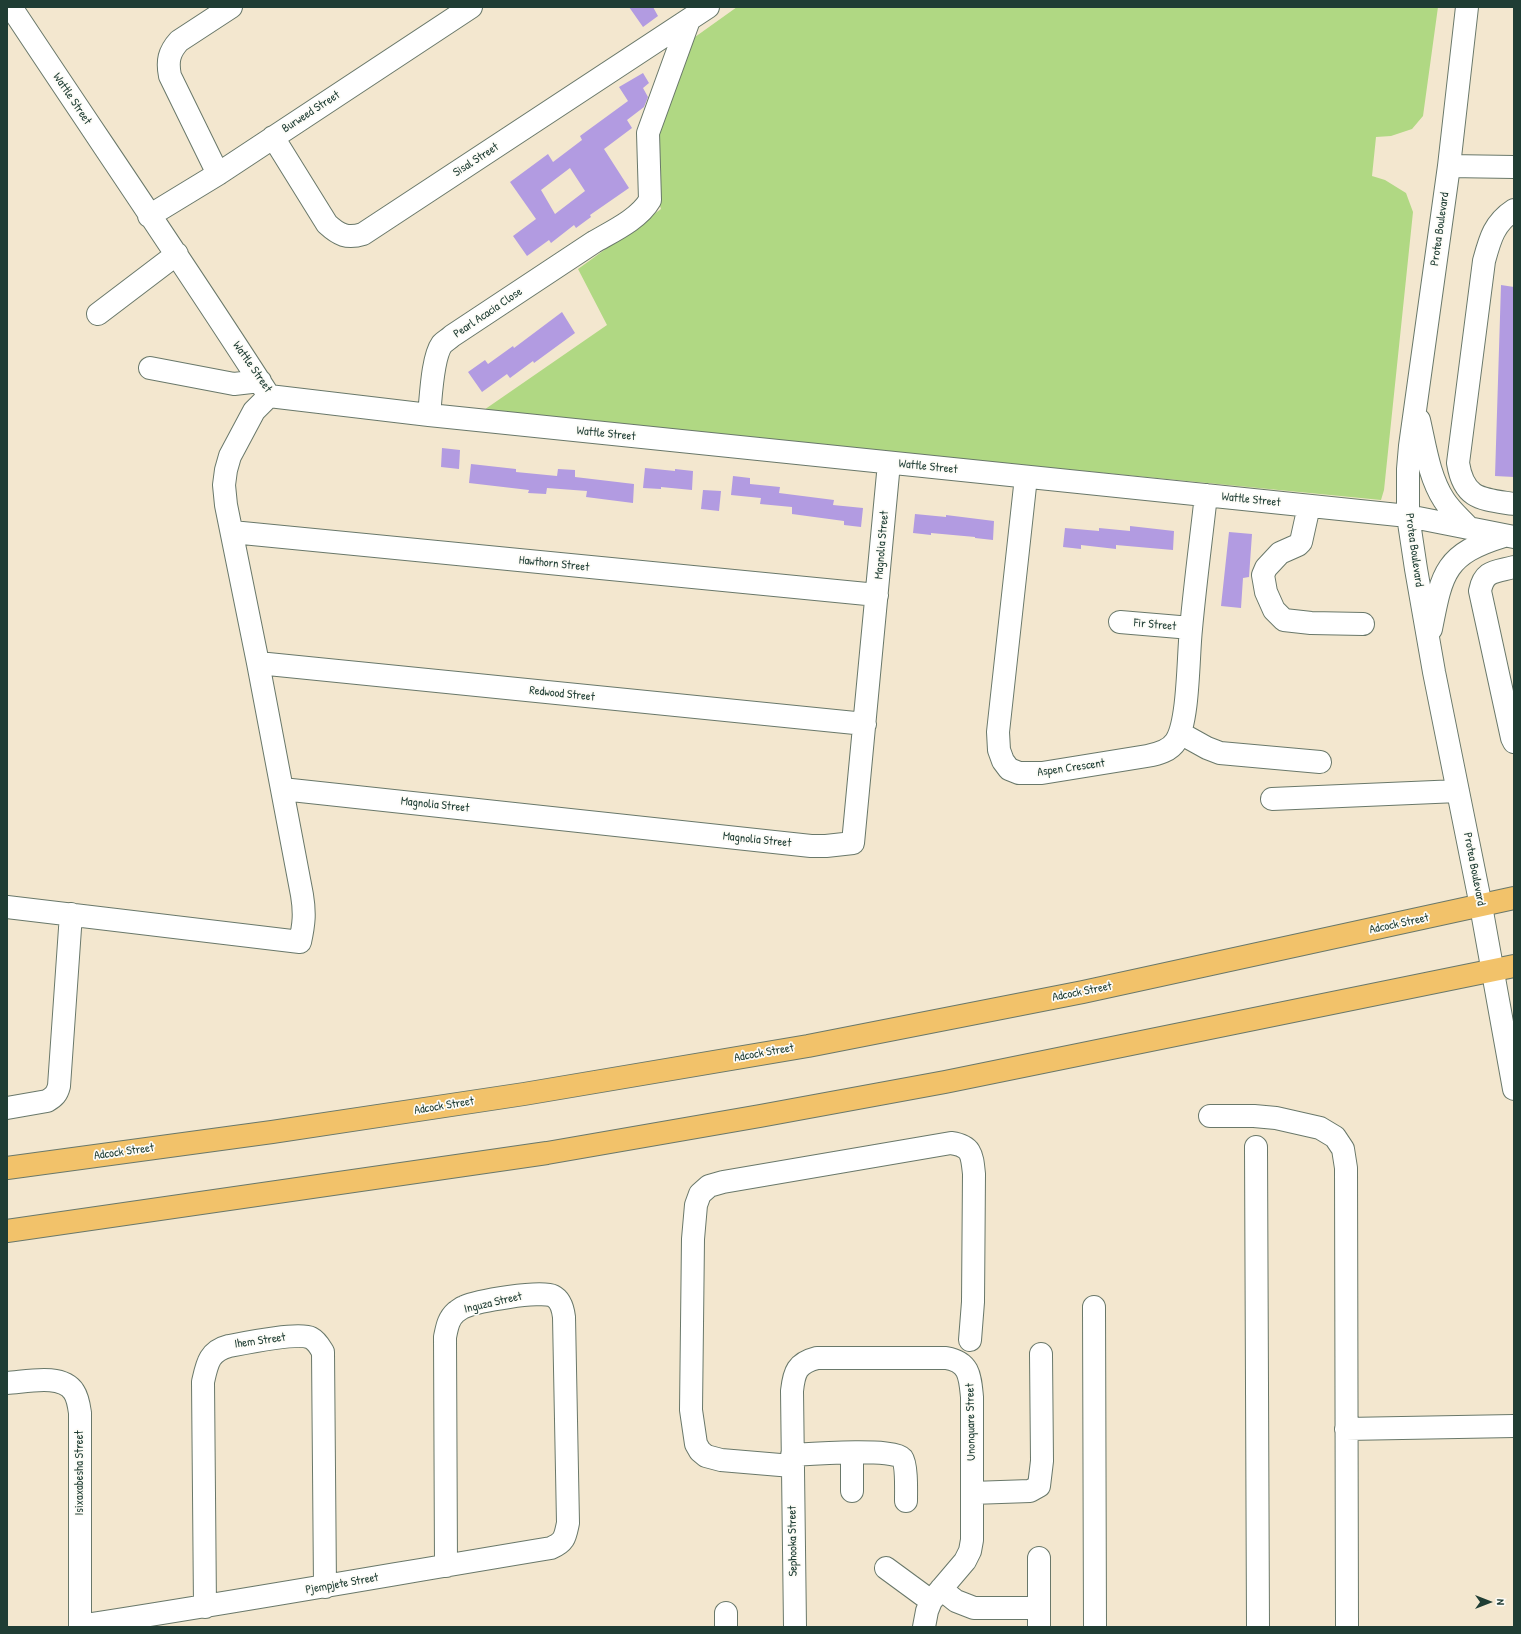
<!DOCTYPE html>
<html>
<head>
<meta charset="utf-8">
<style>
  body { margin:0 }
  #map { position:relative; width:1521px; height:1634px; overflow:hidden; background:#f3e7cf; font-family:"Patrick Hand",sans-serif }
  canvas { display:block }
  .frame { position:absolute; inset:0; border:8px solid #1f3d34; pointer-events:none }
  .north { position:absolute; left:1469px; top:1582px; width:40px; height:40px; -webkit-text-stroke:3px #fdfcf7; paint-order:stroke; rotate:90deg; font-size:11px; font-weight:700; line-height:16px; text-align:center; color:#1f3d34 }
  .north::after { content:''; display:block; margin:auto; width:14px; height:18px; background:#1f3d34; clip-path:polygon(50% 0,100% 100%,50% 72%,0 100%) }
</style>
</head>
<body>
<div id="map">
<canvas width="1521" height="1634"></canvas>
<div class="frame"></div>
<div class="north">N</div>
</div>
<script>
const ctx = document.querySelector('canvas').getContext('2d');
ctx.lineJoin = 'round';
function fill(path, color) {
  ctx.fillStyle = color;
  ctx.fill(path, 'evenodd');
}
function stroke(path, color, width, dash) {
  ctx.strokeStyle = color;
  ctx.lineWidth = width;
  ctx.lineCap = dash ? 'butt' : 'round';
  ctx.setLineDash(dash || []);
  ctx.stroke(path);
}
function drawText(font, color, halo, rows, align = 'center') {
  ctx.font = font + ' "Patrick Hand",sans-serif';
  ctx.lineWidth = 3.5;
  ctx.setLineDash([]);
  ctx.textBaseline = 'middle';
  ctx.strokeStyle = halo;
  ctx.fillStyle = color;
  for (const [text, x, y, turn = 0] of rows) {
    ctx.save();
    ctx.translate(x, y);
    ctx.rotate((+turn || 0) * Math.PI / 180);
    ctx.textAlign = isNaN(turn) ? turn : align;
    if (halo) ctx.strokeText(text, 0, 0);
    ctx.fillText(text, 0, 0);
    ctx.restore();
  }
}
fill(new Path2D(`
  M737,7H1438L1423,116L1412,129L1391,136L1376,137L1372,176L1385,180L1406,193L1413,212L1384,490L1381,500L481,412L607,325L578,269L661,209L655,188L653,127L681,47Z`), '#b0d883');
fill(new Path2D(`
  M629,7H653L658,16L643,27Z
  M643,73L649,83L643,88L648,97L644,107L627,120L632,128L604,149L629,188L590,215L591,217L576,228L574,225L551,243L549,240L527,256L513,236L536,219L510,182L548,154L553,162L582,140L580,136L628,101L619,87ZM570,168L585,191L555,214L541,190Z
  M1501,285L1514,287V477L1495,476Z
  M562,312L575,333L534,363L533,361L510,378L507,374L482,392L468,372L485,360L488,364L513,346L514,348Z
  M442,448L460,450L459,469L441,467Z
  M471,464L516,469V472L557,476L558,469L575,470V477L634,484L633,503L586,497L587,491L547,488L546,494L528,493L529,490L469,483Z
  M645,468L675,471V469L693,471L692,490L661,487V489L643,488Z
  M733,476L750,478V484L780,487L779,493L834,500L833,505L863,508L861,527L844,525V521L792,514V507L760,504L761,498L731,495Z
  M703,490L721,491L719,511L701,509Z
  M915,514L946,517V515L994,521L993,540L975,538V537L931,533V535L913,533Z
  M1130,526L1174,531L1173,550L1116,545V549L1081,545V549L1063,547L1065,528L1099,531V528L1130,531Z
  M1229,532L1252,534L1249,577L1243,578L1241,608L1221,606Z`), '#b29be1');
const minor = new Path2D(`
  M11,7C97,137 185,265 269,396L429,415L1408,516L1514,537
  M1467,7L1449,166L1410,446L1408,469V516L1416,569L1434,672L1481,906L1514,1089
  M273,137L327,224C339,235 347,239 363,234L708,7
  M1449,166L1514,167
  M218,174L170,76C167,61 169,52 179,41L231,7
  M1514,210C1494,223 1490,239 1484,261L1458,463C1464,500 1482,499 1514,504
  M149,216L218,174L471,7
  M98,314L177,254
  M150,368L234,384L260,381
  M429,415C431,398 432,358 442,344C445,341 449,339 452,336L594,242C613,231 639,219 650,200L648,133L689,20
  M1419,420C1425,446 1429,477 1444,500C1451,511 1461,519 1469,528
  M1026,477L998,732L999,750L1003,761L1009,769L1019,773H1042L1147,756C1158,754 1170,751 1176,741C1189,721 1188,655 1191,629C1195,585 1201,540 1206,495
  M1309,506L1301,542L1298,545L1280,553L1266,568L1263,575L1266,592L1274,610L1284,620L1311,623L1363,624
  M232,532L877,595
  M1514,567C1495,572 1484,570 1480,591L1512,738L1514,742
  M1120,622L1191,628
  M1431,629C1442,572 1445,554 1504,536
  M258,663L865,724
  M1180,733L1207,748L1220,753L1320,762
  M282,789L811,846H826L853,843L889,463
  M1272,799L1458,791
  M7,907L300,942C304,924 305,913 302,895L258,663L226,505L224,485L226,470L230,456L254,411L269,396
  M7,1108L47,1101C54,1097 57,1094 59,1086L71,914
  M1210,1116H1254L1276,1118L1320,1128L1335,1137L1343,1149L1346,1168L1347,1627
  M1256,1147L1258,1627
  M1094,1307L1095,1627
  M7,1383C26,1382 62,1373 74,1392C78,1398 79,1406 80,1413V1627
  M1346,1429L1514,1426
  M852,1453V1491
  M792,1455C809,1454 894,1448 902,1458C907,1465 906,1492 906,1501
  M792,1466L721,1460L706,1456L700,1451L696,1444L691,1410L693,1239L696,1205L700,1194L709,1186L723,1182L951,1143C972,1146 972,1155 974,1174L973,1302L970,1340
  M972,1493L1030,1491L1039,1486L1042,1461L1041,1354
  M1039,1558V1627
  M886,1568L931,1601
  M941,1589L956,1601L974,1608H1039
  M205,1607L203,1382C207,1364 209,1351 229,1346C245,1343 299,1332 311,1338C317,1341 320,1347 323,1352L325,1587
  M80,1626C237,1602 394,1574 551,1548C565,1542 565,1537 568,1523L564,1317C563,1309 561,1300 553,1296C541,1290 477,1301 464,1307C461,1308 458,1311 456,1312C448,1319 447,1328 445,1337L446,1566
  M726,1627V1613
  M795,1627L792,1391C794,1372 797,1363 817,1358H946C970,1362 970,1377 972,1397V1540L970,1551L965,1561L931,1601L927,1611L924,1627`);
const major = new Path2D(`
  M7,1168L272,1132L524,1094L808,1046L1083,992L1514,898
  M7,1231L547,1153L760,1116L945,1082L1514,966`);
stroke(minor, '#69786a', 24);
stroke(major, '#69786a', 24);
stroke(minor, '#fff', 22);
stroke(major, '#f2c26a', 22);
drawText('12px', '#1f3d34', '#fdfcf7', [
  ["Wattle Street",72,99,56],
  ["Burweed Street",311,112,-33],
  ["Sisal Street",476,160,-33],
  ["Protea Boulevard",1440,229,-82],
  ["Pearl Acacia Close",488,313,-34],
  ["Wattle Street",252,367,55],
  ["Wattle Street",606,434,6],
  ["Wattle Street",928,467,6],
  ["Wattle Street",1251,500,6],
  ["Magnolia Street",882,545,-85],
  ["Protea Boulevard",1414,550,82],
  ["Hawthorn Street",554,564,6],
  ["Fir Street",1155,625,5],
  ["Redwood Street",562,694,6],
  ["Aspen Crescent",1071,768,-8],
  ["Magnolia Street",435,805,6],
  ["Magnolia Street",757,840,6],
  ["Protea Boulevard",1474,869,79],
  ["Adcock Street",1399,924,-12],
  ["Adcock Street",1082,992,-11],
  ["Adcock Street",764,1053,-10],
  ["Adcock Street",444,1106,-9],
  ["Adcock Street",124,1152,-8],
  ["Inguza Street",493,1303,-13],
  ["Ihem Street",260,1341,-8],
  ["Unonquare Street",971,1422,-91],
  ["Isixaxabesha Street",80,1473,-90],
  ["Sephooka Street",793,1541,-91],
  ["Pjempjete Street",342,1584,-10]
]);
</script>
</body>
</html>
